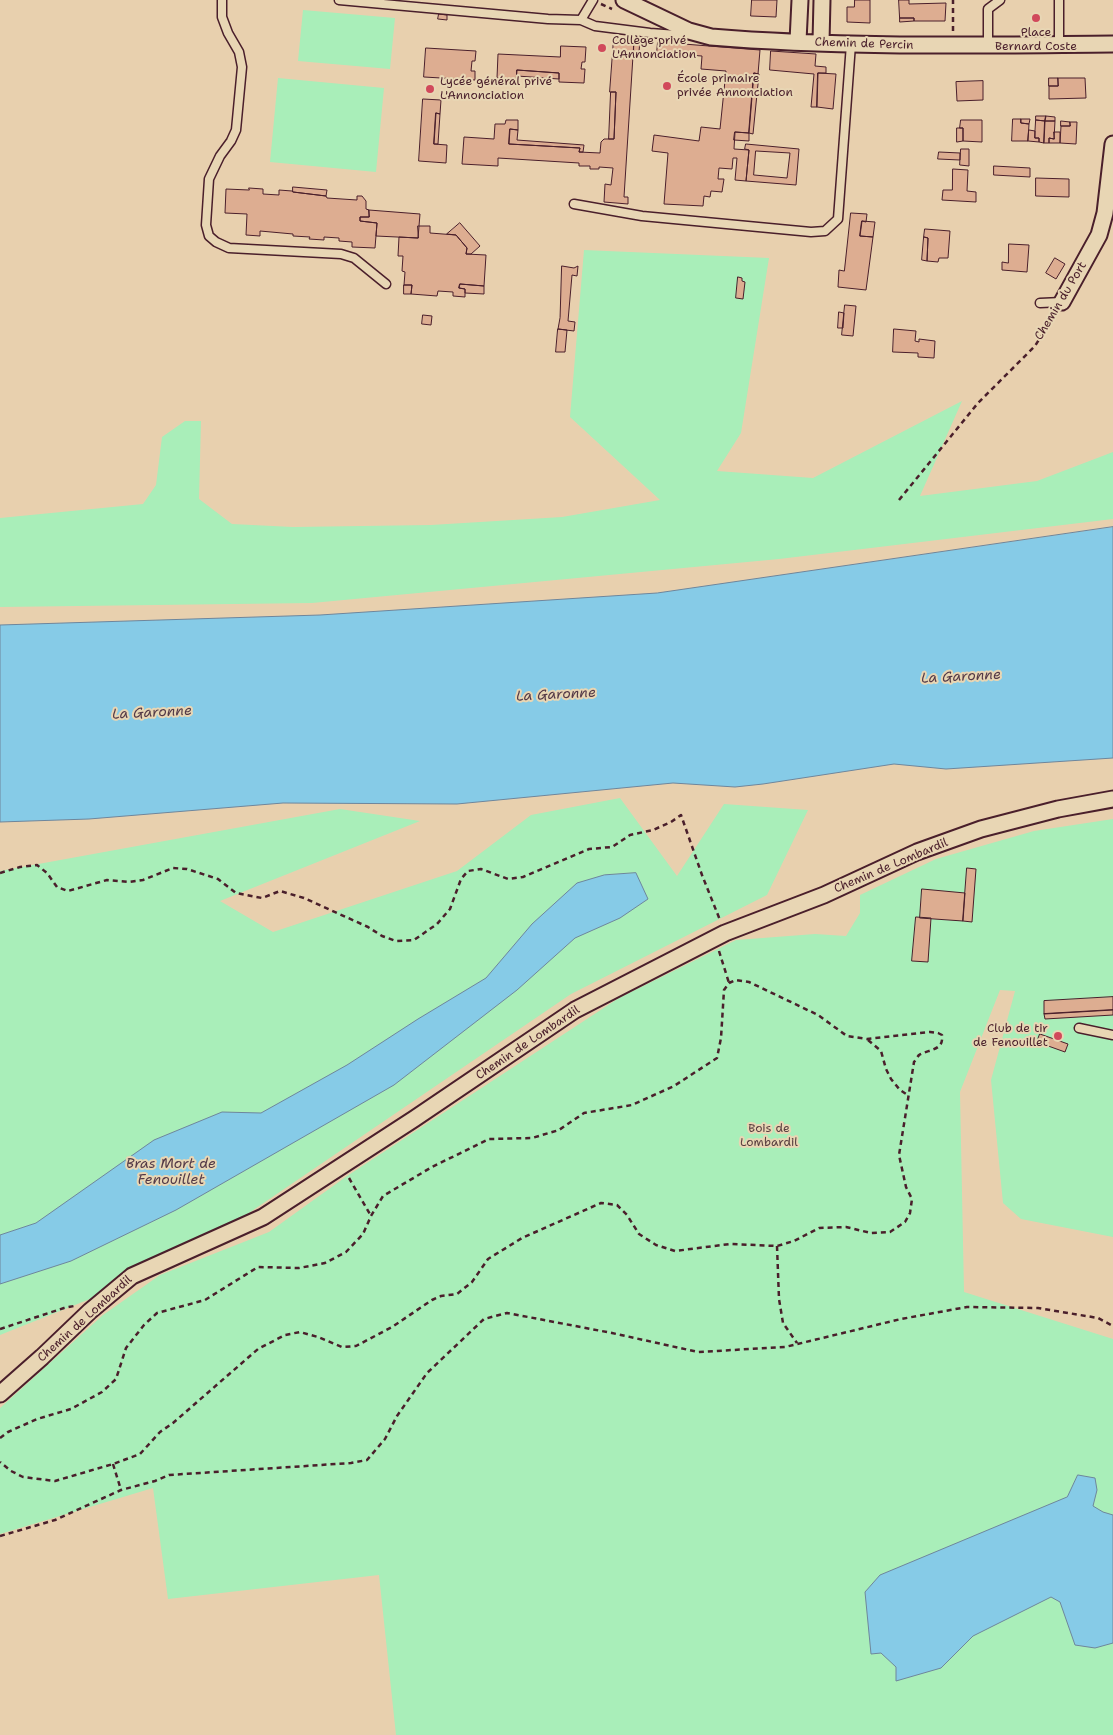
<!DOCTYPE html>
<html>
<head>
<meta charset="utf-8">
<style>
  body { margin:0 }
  canvas { display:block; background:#e8d0ae }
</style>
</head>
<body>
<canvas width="1113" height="1735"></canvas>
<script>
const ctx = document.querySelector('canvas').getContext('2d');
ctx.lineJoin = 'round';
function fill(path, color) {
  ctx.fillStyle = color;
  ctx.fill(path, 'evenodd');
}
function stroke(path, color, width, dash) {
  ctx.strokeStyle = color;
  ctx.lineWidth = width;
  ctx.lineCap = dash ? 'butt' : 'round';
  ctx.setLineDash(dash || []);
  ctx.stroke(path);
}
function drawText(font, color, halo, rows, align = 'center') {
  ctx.font = font + ' "Shantell Sans",sans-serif';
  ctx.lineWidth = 4;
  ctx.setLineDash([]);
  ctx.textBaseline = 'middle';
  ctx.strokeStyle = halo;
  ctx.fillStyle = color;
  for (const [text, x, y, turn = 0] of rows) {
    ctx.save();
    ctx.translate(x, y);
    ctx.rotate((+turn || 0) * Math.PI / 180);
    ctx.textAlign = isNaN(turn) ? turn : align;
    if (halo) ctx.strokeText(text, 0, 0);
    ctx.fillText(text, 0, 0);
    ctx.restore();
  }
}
fill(new Path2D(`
  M303,10L395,18L390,69L298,61Z
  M278,78L384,88L376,172L270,162Z
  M584,250L769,258L741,433L717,471L813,478L962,401L920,496L1037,481L1113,452V519L779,559L312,603L0,607V518L143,504L156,485L162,437L185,421H201L199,499L232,524L293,527L431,525L562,517L660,500L570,417Z
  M620,798L677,876L724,804L808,810L767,895L571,994L240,1219L95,1297L0,1335V871L340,809L420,821L220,901L273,932L457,871L531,815Z
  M1113,819V1237L1021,1219L1003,1203L991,1080L1015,991L1000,990L960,1092L964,1292L1113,1339V1735H396L379,1575L168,1599L153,1488L0,1534V1408L103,1315L160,1275L269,1232L347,1176L619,998L736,940L815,934L846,936L860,913V895L936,859L1034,831Z`), '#a9eeb9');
const water = new Path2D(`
  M1113,527V758L946,769L894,764L763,784L735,787L673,783L457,804L283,803L89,819L0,822V625L320,615L657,593Z
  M636,873L648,899L620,918L575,938L517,990L394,1085L176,1210L71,1261L0,1284V1235L36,1223L154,1140L222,1112L261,1113L347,1065L418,1019L486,978L532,924L577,883L604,875Z
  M1078,1475L1095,1478L1097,1490L1093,1506L1103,1512L1113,1515V1643L1095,1648L1075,1645L1060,1602L1051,1597L973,1636L941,1668L896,1681V1667L881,1653L871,1654L865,1592L880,1575L1067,1497Z`);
fill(water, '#86cbe7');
stroke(water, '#6e869c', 1);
const building = new Path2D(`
  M752,0H777L776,17L751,16Z
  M855,0H870V23L847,22V7H854Z
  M899,0H909V4L946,3L945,21H914V18H900Z
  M439,14L447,15V20L438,19Z
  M900,18H914V21L900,22Z
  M614,38L634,40L624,197H628V204L604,202L605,184L611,185L613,168L599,167V169H590V166H579V163L498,158V166L462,164L464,137L494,139L495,124H505L506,120H518V130L510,129L509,144L580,148L579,152L600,153L601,142L604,139H614L616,92H610Z
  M634,40H640L639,52H634Z
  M658,42L760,50L758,74L754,73L749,133L735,132L734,149L749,150L746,181L735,180L737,158H733L732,169L719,168L718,179H724L722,192L711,191L710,197L704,196L703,206L664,204L668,153L652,151L654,135L699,141L701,127L720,129L726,71L701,69L702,56L657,53Z
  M561,46L586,47L585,62H582L581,69H585L584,83L559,82V73L517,70L516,80L497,78L498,54L560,57Z
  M426,48L476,51L475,61H472L471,71H475V80L424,77Z
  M771,51L816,54L815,66L826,67V73H818L817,107H811L814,74L770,70Z
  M517,70L559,73V79L517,76Z
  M754,73L759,74L753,134L749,133Z
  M818,73L836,74L833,109L817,107Z
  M1049,78H1058V86H1049Z
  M1058,78H1085L1086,98L1049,99V86H1058Z
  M983,81V100L957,101L956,82Z
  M611,92H616L614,139H609Z
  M423,99L441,100L440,114L436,113L434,144L447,145L446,163L419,161Z
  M436,113L440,114L438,144H434Z
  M1036,116H1046L1045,121L1036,120Z
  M1046,116L1055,117V121H1045Z
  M1013,119H1021V123L1029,124L1028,141H1012Z
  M1021,119H1030L1029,124L1021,123Z
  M961,120H982V142L963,141V128H960Z
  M1036,120L1045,121L1044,143L1039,142V138H1035Z
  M1045,121H1055L1054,139L1049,138V143H1044Z
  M1061,121L1070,122V126H1061Z
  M1070,122H1077L1076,144L1060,143L1061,126H1070Z
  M957,128H963V141L957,142Z
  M510,129L518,130L517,140L584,145L583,152H579L580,148L509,144Z
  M1029,130L1035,131V138H1039V142L1028,141Z
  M735,132L749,133V141L734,140Z
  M1054,132H1060V143H1049V138L1054,139Z
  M746,144L799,149L796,185L746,181L749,150L745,149ZM756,151L790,153L787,178L754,175Z
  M961,149H969V166L960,165Z
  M939,152L960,153V160L938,159Z
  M994,166L1030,168V177L994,175Z
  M953,169L968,170L967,191L976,192V202L942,200L943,190H952Z
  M1036,178L1069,179V197L1036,196Z
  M293,187L327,190L326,196L293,192Z
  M249,188L263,189V194L279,195V190L292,191L293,192L326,196L327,198L357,200V196H362L366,201V209L369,210V217H360V221L377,223L375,248L352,247V242L339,241V238L324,237V240L309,239L310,237L293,236V234L260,231V236L246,235L247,214L225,213L226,189L249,190Z
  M369,210L420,214L418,238L376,236L377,223L360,221V217H369Z
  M851,213L867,214L866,222L862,221L860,236L873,237L866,290L838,287L839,270L844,271Z
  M862,221L875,222L873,237L860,236Z
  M460,223L480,246L471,254H466L467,248L456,235L447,234Z
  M418,226H430V233L456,235L467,248L466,254L486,255L484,286L460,284L459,288L465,289V297L453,296V292L438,291L437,296L411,294L412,285H404L405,272L402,271L403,256H398L399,237L418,238Z
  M925,229L950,231L948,258H939L938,262L927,261L928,238L924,237Z
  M924,237L928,238L927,261L922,260Z
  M1009,244L1029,245L1027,272L1002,270V262L1008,263Z
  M1055,258L1065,264L1056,279L1046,273Z
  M562,266L574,268L578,266L577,276L572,275L568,321L575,322L574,331L558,329L560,318Z
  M738,277L742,278V281L745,282L743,299L736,298Z
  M460,284L484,286V294L465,293V289L459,288Z
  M404,285H412L411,294H404Z
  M845,305L856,306L853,336L842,335Z
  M839,312L844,313L843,328H838Z
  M423,315L432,316L431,325L422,324Z
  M558,329L567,330L565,352H556Z
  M894,329L916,331L915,341L919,342V339L935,341L934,358L918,357V353L893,352Z
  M967,868L976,869L972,922L963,921Z
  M922,889L965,893L963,921L920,918Z
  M916,917L931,918L928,962L912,961Z
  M1113,997V1010L1044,1014V1001Z
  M1113,1010V1015L1045,1019L1044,1014Z
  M1040,1034L1068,1044L1065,1052L1037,1042Z`);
fill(building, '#ddad91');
stroke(building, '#4a1f2b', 1);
const lane = new Path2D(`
  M222,0V17L228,33L239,52L242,67L236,130L231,141L220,156L209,179L206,225L209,236L216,242L229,248L341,254L354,258L386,284
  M339,0L548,19L581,20L595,26L650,33L677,35L687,32
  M581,20L593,0
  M1059,44V0
  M988,45V9L1000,0
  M574,204L642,216L811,232L825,231L838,219L851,44
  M1040,303L1062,302
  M1079,1028L1113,1035`);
const street = new Path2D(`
  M624,0L689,31L711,37C845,48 979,45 1113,44
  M798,41L800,0
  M821,42L822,0
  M1062,302L1099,235L1105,213L1113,144
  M0,1394L42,1357L90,1311L132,1276L263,1217L414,1119L575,1010L725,933L824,895L917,852L981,829L1058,809L1113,799`);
stroke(lane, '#4a1f2b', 11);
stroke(street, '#4a1f2b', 19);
stroke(new Path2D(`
  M601,4L612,9
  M953,31V0
  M899,500L978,403L1035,346L1055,314
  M0,873L20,867L37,865L47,873L57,887L68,891L107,880L129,882L143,880L173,868L187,869L218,879L236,893L262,898L280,891L304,898L368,927L382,936L396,941L414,940L437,924L450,909L461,879L468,871L481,869L508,879L523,877L589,849L612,847L630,835L653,830L671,822L681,815L702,875L720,920
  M719,951L729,983
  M868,1040L881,1051L886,1069L891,1079L900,1090L909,1096
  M349,1178L371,1216
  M777,1246L779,1299L783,1323L797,1343
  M0,1329L64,1308L74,1306
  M0,1438L8,1432L37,1419L71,1409L102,1392L116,1379L126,1348L144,1325L157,1313L205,1300L258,1267L299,1268L325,1263L346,1252L363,1234L371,1216L383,1196L432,1167L489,1139L532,1138L559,1130L584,1113L632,1105L674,1086L717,1058L721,1038L724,990L729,983L736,980L749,982L818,1015L847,1036L867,1039L930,1032L938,1033L942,1035C944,1051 929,1049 919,1055C918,1056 915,1061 914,1062L899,1155L906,1187L912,1199L910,1213L905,1222L890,1232L871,1233L846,1227L819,1228L794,1241L777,1246L730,1244L675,1251L656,1245L639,1234L627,1215L617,1205L601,1203L522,1238L488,1259L472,1282L457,1294L441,1296L432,1300L392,1327L356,1346L342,1347L318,1337L300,1332L285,1335L258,1349L173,1423L160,1432L140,1454L113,1464L55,1481L23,1477L11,1471L0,1462
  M113,1464L121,1490
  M0,1536L55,1520L121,1490L155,1481L169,1475L351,1463L367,1460L385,1439L397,1416L427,1373L484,1319L507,1313L612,1333L698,1352L785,1347L901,1319L967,1307L1038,1308L1098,1318L1113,1326`), '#4a1f2b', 2.5, [5, 4]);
stroke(lane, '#e8d6b4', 8);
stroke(street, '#e8d6b4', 15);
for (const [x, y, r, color] of [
  [1036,18,5,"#d1495b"],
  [602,48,5,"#d1495b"],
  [667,86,5,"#d1495b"],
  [430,89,5,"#d1495b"],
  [1058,1036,5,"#d1495b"]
]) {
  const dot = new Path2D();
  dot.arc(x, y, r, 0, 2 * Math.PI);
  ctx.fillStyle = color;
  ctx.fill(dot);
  stroke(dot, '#e8d6b4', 2);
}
drawText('12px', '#4a1f2b', '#e8d6b4', [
  ["Place",1036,33,"center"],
  ["Bernard Coste",1036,47,"center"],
  ["Collège privé",612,41],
  ["L'Annonciation",612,55],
  ["École primaire",677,79],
  ["privée Annonciation",677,93],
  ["Lycée général privé",440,82],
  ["L'Annonciation",440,96],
  ["Club de tir",1048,1029,"right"],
  ["de Fenouillet",1048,1043,"right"]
], 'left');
drawText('12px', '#4a1f2b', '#e8d6b4', [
  ["Chemin de Percin",864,44,2],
  ["Chemin du Port",1061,301,-59],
  ["Chemin de Lombardil",891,866,-23],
  ["Chemin de Lombardil",528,1043,-34],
  ["Chemin de Lombardil",85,1319,-42]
]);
drawText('12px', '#583e40', '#e8d6b4', [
  ["Bois de",769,1129],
  ["Lombardil",769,1143]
]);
drawText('italic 14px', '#533947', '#e8d6b4', [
  ["La Garonne",961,677,-3],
  ["La Garonne",556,695,-3],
  ["La Garonne",152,713,-3],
  ["Bras Mort de",171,1164],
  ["Fenouillet",171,1180]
]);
</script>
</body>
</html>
